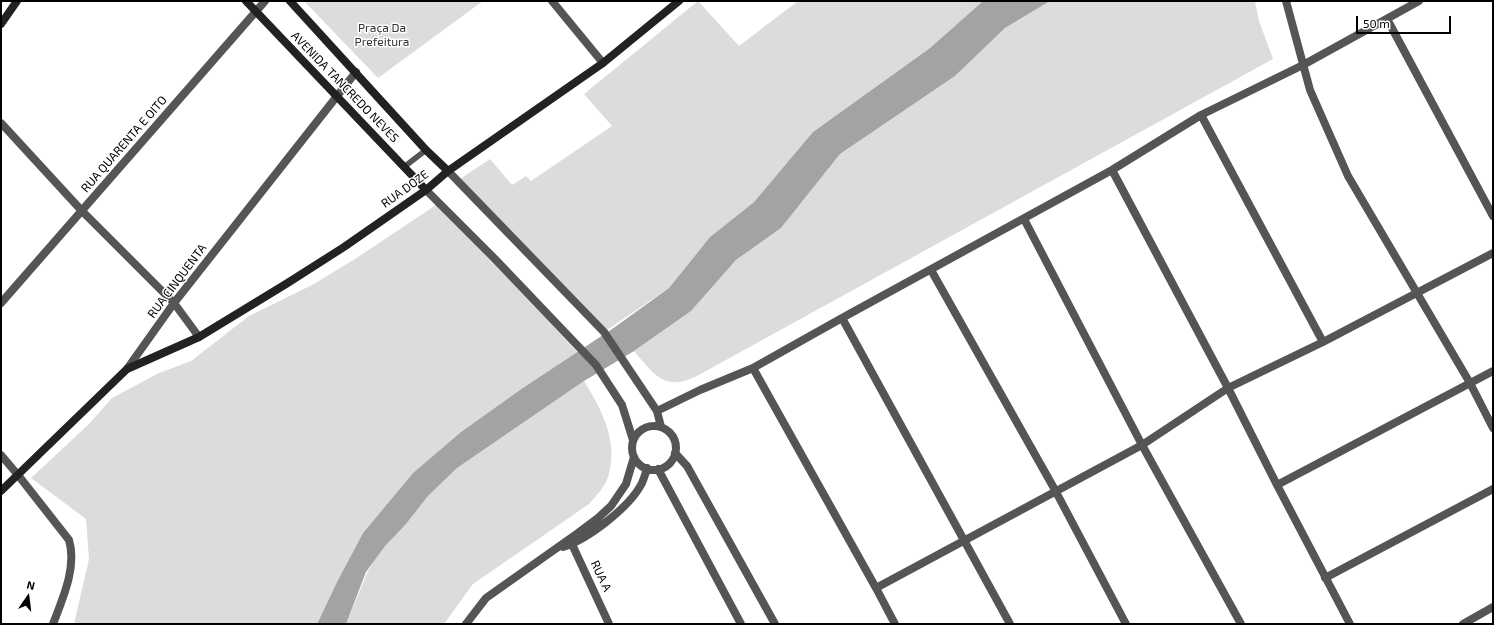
<!DOCTYPE html>
<html>
<head>
<meta charset="utf-8">
<style>
  body { margin:0 }
  #map { position:relative; width:1494px; height:625px; overflow:hidden; background:#fff; font-family:"Exo 2",sans-serif }
  canvas { display:block }
  .frame { position:absolute; inset:0; border:2px solid #000; pointer-events:none }
  .north { position:absolute; left:8px; top:577px; width:40px; height:40px; -webkit-text-stroke:3px #fff; paint-order:stroke; rotate:14deg; font-size:11px; font-weight:700; line-height:16px; text-align:center; color:#000 }
  .north::after { content:''; display:block; margin:auto; width:14px; height:18px; background:#000; clip-path:polygon(50% 0,100% 100%,50% 72%,0 100%) }
  .scale { position:absolute; left:1356px; top:16px; width:95px; height:18px; box-sizing:border-box; border:2px solid #000; border-top:0; padding-left:5px; font-size:12px; line-height:14px; white-space:nowrap; color:#000; -webkit-text-stroke:3px #fff; paint-order:stroke }
</style>
</head>
<body>
<div id="map">
<canvas width="1494" height="625"></canvas>
<div class="frame"></div>
<div class="north">N</div>
<div class="scale">50 m</div>
</div>
<script>
const ctx = document.querySelector('canvas').getContext('2d');
ctx.lineJoin = 'round';
function fill(path, color) {
  ctx.fillStyle = color;
  ctx.fill(path, 'evenodd');
}
function stroke(path, color, width, dash) {
  ctx.strokeStyle = color;
  ctx.lineWidth = width;
  ctx.lineCap = dash ? 'butt' : 'round';
  ctx.setLineDash(dash || []);
  ctx.stroke(path);
}
function drawText(font, color, halo, rows, align = 'center') {
  ctx.font = font + ' "Exo 2",sans-serif';
  ctx.lineWidth = 3;
  ctx.setLineDash([]);
  ctx.textBaseline = 'middle';
  ctx.strokeStyle = halo;
  ctx.fillStyle = color;
  for (const [text, x, y, turn = 0] of rows) {
    ctx.save();
    ctx.translate(x, y);
    ctx.rotate((+turn || 0) * Math.PI / 180);
    ctx.textAlign = isNaN(turn) ? turn : align;
    if (halo) ctx.strokeText(text, 0, 0);
    ctx.fillText(text, 0, 0);
    ctx.restore();
  }
}
fill(new Path2D(`
  M304,1H483L378,78Z
  M698,1L739,46L798,1H983L930,48L813,132L754,202L710,237L669,288L604,332L457,181L490,159L512,185L526,176L531,181L612,126L584,94Z
  M1050,1H1255L1259,21L1273,59L695,377C664,392 652,372 634,351L691,311L736,260L781,228L840,154L955,76L1005,28Z
  M439,203L577,352L461,432L413,473L363,533L337,582L317,624H74L89,559L86,519L31,478L89,424L112,398L159,373L191,361L249,316L312,285L355,259Z
  M584,381C602,410 619,442 608,477C605,487 596,496 589,504L473,584L444,624H346L368,571L383,546L406,524L428,496L457,468Z`), '#dcdcdc');
fill(new Path2D(`
  M983,1H1050L1005,28L955,76L840,154L781,228L736,260L691,311L634,351L584,381L457,468L428,496L406,524L385,546L366,572L346,624H317L337,582L363,533L413,473L461,432L523,388L615,327L669,288L710,237L754,202L813,132L930,48Z`), '#a3a3a3');
stroke(new Path2D(`
  M404,167L426,150`), '#555', 5.5);
stroke(new Path2D(`
  M552,1L603,63
  M1286,1L1310,90L1348,176L1470,383L1493,428
  M1387,19L1493,216
  M1201,115L1323,342
  M1,123L82,211L174,303L199,337
  M1112,170L1228,388L1277,485L1350,624
  M448,171L604,332L657,411L661,427
  M426,190L495,259L596,365L622,405L633,440
  M1024,219L1142,445L1241,624
  M931,270L1055,490L1126,624
  M1,303L265,1
  M842,318L1010,624
  M753,368L876,588L895,624
  M127,369L174,303L356,72
  M657,411L700,390L753,368L842,318L1112,170L1201,115L1303,65L1419,1
  M632 448a22 22 0 1 1 44 0a22 22 0 1 1-44 0Z
  M675,453L687,466L775,624
  M1,455L18,475L69,540C77,567 63,598 53,624
  M658,469L741,624
  M1277,485L1493,371
  M570,540L609,624
  M563,547C588,539 630,507 642,483C644,478 646,473 647,468
  M1325,578L1493,489
  M876,588L1142,445L1228,388L1323,342L1493,253
  M466,624L486,598L578,533L598,518L611,506L626,484L634,457
  M1463,624L1493,607`), '#555', 8);
stroke(new Path2D(`
  M246,1L426,190
  M290,1L426,150L448,171
  M1,24L17,1
  M1,491L127,369L199,337L286,284L344,247L426,190L448,171L603,63L679,1`), '#222', 8);
drawText('12px', '#333', '#fff', [
  ["Praça Da",382,28],
  ["Prefeitura",382,42]
]);
drawText('12px', '#000', '#fff', [
  ["AVENIDA TANCREDO NEVES",345,87,46],
  ["RUA QUARENTA E OITO",124,144,-49],
  ["RUA DOZE",405,189,-36],
  ["RUA CINQUENTA",177,281,-53],
  ["RUA A",601,576,65]
]);
</script>
</body>
</html>
